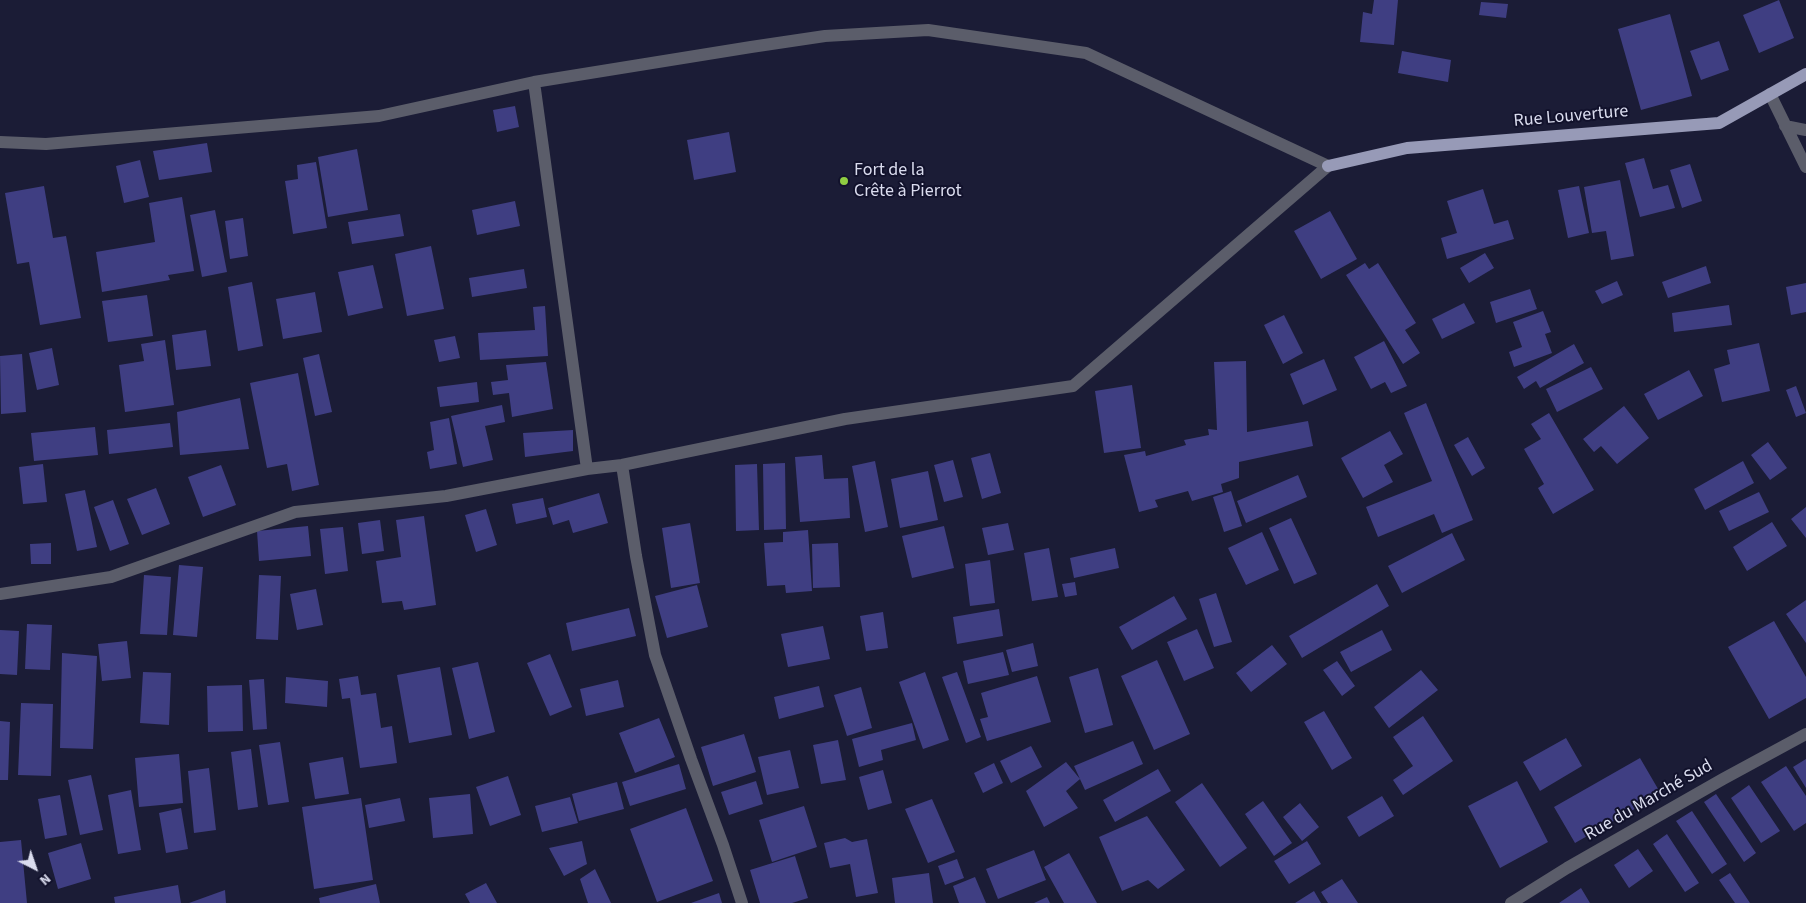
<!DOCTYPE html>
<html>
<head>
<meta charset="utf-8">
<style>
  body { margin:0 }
  #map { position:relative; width:1806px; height:903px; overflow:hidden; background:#1b1c36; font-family:"Source Sans 3",sans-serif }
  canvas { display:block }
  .north { position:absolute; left:10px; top:843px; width:50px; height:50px; -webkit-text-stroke:4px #12122c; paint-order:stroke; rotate:139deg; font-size:14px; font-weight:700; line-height:20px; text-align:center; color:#dadcee }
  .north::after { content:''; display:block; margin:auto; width:18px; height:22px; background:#dadcee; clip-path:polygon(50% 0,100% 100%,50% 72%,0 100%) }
</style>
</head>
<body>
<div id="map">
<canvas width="1806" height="903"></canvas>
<div class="north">N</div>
</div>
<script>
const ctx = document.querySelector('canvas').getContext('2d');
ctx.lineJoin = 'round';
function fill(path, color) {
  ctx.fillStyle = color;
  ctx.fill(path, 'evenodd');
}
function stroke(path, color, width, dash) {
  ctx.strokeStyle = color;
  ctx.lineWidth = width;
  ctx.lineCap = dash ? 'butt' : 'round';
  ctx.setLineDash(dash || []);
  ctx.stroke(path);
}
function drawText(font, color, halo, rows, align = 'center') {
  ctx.font = font + ' "Source Sans 3",sans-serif';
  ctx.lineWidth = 4;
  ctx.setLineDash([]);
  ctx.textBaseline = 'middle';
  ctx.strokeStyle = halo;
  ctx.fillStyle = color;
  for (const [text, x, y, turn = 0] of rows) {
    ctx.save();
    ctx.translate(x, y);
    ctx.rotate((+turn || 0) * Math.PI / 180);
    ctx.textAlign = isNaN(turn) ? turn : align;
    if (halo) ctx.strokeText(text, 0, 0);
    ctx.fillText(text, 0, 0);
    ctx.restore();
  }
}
fill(new Path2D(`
  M1374,0H1398L1394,45L1360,42L1363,12L1372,14Z
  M1779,0L1794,38L1759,53L1743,15Z
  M1481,2L1508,4L1506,18L1479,15Z
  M1670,14L1692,96L1641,110L1618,29Z
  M1719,41L1729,70L1701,80L1690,51Z
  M1402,51L1451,60L1448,82L1398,73Z
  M515,106L519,127L497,132L493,110Z
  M729,132L736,172L694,180L687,140Z
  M207,143L212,172L159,180L153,151Z
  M357,149L368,210L328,217L318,157Z
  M1644,158L1653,189L1668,185L1675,208L1640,217L1625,163Z
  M140,160L149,197L124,203L116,166Z
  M316,162L327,228L293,234L285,181L298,179L297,165Z
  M1690,164L1702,201L1682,208L1670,170Z
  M1620,180L1634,256L1611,260L1606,231L1592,233L1584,187Z
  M44,186L53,238L66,236L81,318L40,325L29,262L17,264L5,193Z
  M1579,186L1589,233L1568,238L1558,190Z
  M1483,189L1494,224L1508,220L1514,239L1447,259L1441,238L1457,233L1447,201Z
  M182,197L194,271L168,275L170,280L102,292L96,252L155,242L149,203Z
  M515,201L520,226L477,235L472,210Z
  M215,210L227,272L202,277L190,215Z
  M1330,211L1357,259L1321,279L1294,231Z
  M400,214L404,236L352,244L348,222Z
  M243,218L248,256L230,259L225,221Z
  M431,246L444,309L407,316L395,254Z
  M1485,253L1494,268L1469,283L1460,268Z
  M1365,263L1369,269L1378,263L1416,323L1405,330L1420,353L1403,364L1346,275Z
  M373,265L383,308L348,316L338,272Z
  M1706,266L1711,283L1668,298L1662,282Z
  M524,269L527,288L472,297L469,278Z
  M1617,281L1623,295L1602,304L1595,291Z
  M252,282L263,346L238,351L228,287Z
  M1806,283V312L1791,315L1786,287Z
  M1530,289L1537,309L1496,323L1490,302Z
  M315,292L322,332L283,339L276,299Z
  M147,295L153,336L108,342L102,301Z
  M1464,303L1475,323L1442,339L1432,319Z
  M1729,305L1732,325L1674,332L1672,313Z
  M545,306L548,356L480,360L478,333L535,330L533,307Z
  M1543,311L1551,332L1545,334L1552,353L1514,367L1509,352L1522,347L1513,322Z
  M1284,315L1303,353L1283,364L1264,325Z
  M206,330L211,366L176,370L172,335Z
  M455,336L460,358L439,362L434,340Z
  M165,340L174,405L125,412L119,365L144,361L141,344Z
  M1384,341L1407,386L1391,393L1385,382L1371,389L1354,357Z
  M1759,343L1770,391L1722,402L1714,369L1730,364L1727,350Z
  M1574,344L1584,363L1540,388L1536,381L1524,389L1517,377Z
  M52,348L59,385L37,390L29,353Z
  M22,354L26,412L1,414L0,356Z
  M319,354L332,412L315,416L303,358Z
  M1324,359L1337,390L1303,405L1290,374Z
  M1246,361L1247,432L1308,421L1313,446L1239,462V478L1221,484L1223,492L1192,501L1188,491L1155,500L1158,507L1139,512L1124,455L1145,451L1146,456L1186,445L1184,440L1209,435L1208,429L1217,430L1214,362Z
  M546,362L553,409L512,417L509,393L493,395L491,382L508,380L506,365Z
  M1591,367L1603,389L1557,412L1546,389Z
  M1689,370L1703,396L1658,420L1644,394Z
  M298,373L319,485L292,491L287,464L267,468L250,383Z
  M477,382L479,402L440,407L437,387Z
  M1132,385L1141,448L1104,453L1095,391Z
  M1796,386L1806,413L1796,417L1786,390Z
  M240,398L249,449L180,455L177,412Z
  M1426,403L1473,520L1442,533L1434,514L1378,537L1366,507L1432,481L1404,413Z
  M502,405L505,422L485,426L493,460L463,467L451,416Z
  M1624,406L1649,438L1617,464L1601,446L1594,452L1583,439Z
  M1549,413L1594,490L1553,514L1538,488L1544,484L1524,449L1541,439L1531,424Z
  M449,418L457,464L430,469L427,452L434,450L430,422Z
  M170,423L173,447L109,454L107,430Z
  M95,427L98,455L34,461L31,433Z
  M573,430V451L525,457L523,433Z
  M1390,431L1403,454L1384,465L1393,482L1363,498L1341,458Z
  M1468,437L1485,468L1472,476L1454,445Z
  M1768,442L1787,468L1770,480L1751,455Z
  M990,453L1001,493L982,499L971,458Z
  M822,455L824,479L848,478L850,518L800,522L795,457Z
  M953,460L963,497L944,502L934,465Z
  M875,461L888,527L865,532L852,466Z
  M1743,461L1754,483L1705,510L1694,489Z
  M785,463L786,529L764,530L763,464Z
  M43,464L47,502L23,504L19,467Z
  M757,464L759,530L736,531L735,465Z
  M221,465L236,505L203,517L188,477Z
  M928,471L938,520L900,528L891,479Z
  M1298,475L1307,497L1246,523L1237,501Z
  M156,488L170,524L142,535L127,499Z
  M85,490L97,547L77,551L65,494Z
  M1231,491L1242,526L1224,532L1213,497Z
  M1759,492L1769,512L1729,531L1719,511Z
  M599,493L608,523L573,533L569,520L553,525L548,508Z
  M543,498L547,517L516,524L512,504Z
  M113,500L129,544L110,551L94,507Z
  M1806,507V538L1791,519Z
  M486,509L497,545L476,552L465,515Z
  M424,516L436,605L404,610L402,601L382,603L376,561L401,557L396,520Z
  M1291,518L1317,574L1294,584L1269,528Z
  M380,520L384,551L362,554L358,523Z
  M1772,522L1787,546L1747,571L1733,547Z
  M690,523L700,583L671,588L662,528Z
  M1008,523L1014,550L988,555L982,528Z
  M308,526L311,556L259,561L257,531Z
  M944,526L954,568L912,578L902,536Z
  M343,527L348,571L325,574L320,529Z
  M808,530L812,591L786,593L785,585L767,586L764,543L783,542V532Z
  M1262,532L1279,570L1246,585L1228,548Z
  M1452,533L1465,560L1402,593L1388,566Z
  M51,543V564H31L30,544Z
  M838,543L840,587L813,588L812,544Z
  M1049,548L1058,597L1032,601L1024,553Z
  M1115,548L1119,568L1074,578L1070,558Z
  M990,560L995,603L970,606L965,564Z
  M179,565L203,567L197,637L173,635Z
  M144,575L171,577L167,635L140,634Z
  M259,575L281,576L278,640L256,639Z
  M1075,582L1077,595L1065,597L1062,584Z
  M1377,584L1389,606L1302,658L1289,636Z
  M697,585L708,627L667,638L655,596Z
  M316,589L323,625L297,630L290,594Z
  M1216,593L1232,642L1214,647L1199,599Z
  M1174,596L1187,619L1132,650L1119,627Z
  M1806,600V643L1786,614Z
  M629,608L636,636L572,651L566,623Z
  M999,609L1003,636L957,644L953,617Z
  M883,612L888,648L866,651L860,616Z
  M1774,621L1806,677V698L1769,719L1728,647Z
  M27,624L52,625L50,670L25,669Z
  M823,626L830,659L788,667L781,634Z
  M1197,629L1214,668L1184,681L1167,642Z
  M0,630L19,631L17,675L0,674Z
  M1382,630L1392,650L1351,672L1340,652Z
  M127,641L131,678L102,681L98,644Z
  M1033,643L1038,666L1012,672L1006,650Z
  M1272,645L1287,664L1251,692L1236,673Z
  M1003,652L1009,675L968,684L963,661Z
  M62,653L97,656L93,749L60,748Z
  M550,654L572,707L550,716L527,663Z
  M1157,660L1190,734L1154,750L1121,676Z
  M1337,661L1355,686L1342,696L1323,670Z
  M478,662L495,732L469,739L452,668Z
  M440,667L452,735L409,743L397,675Z
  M1098,668L1113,725L1085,733L1069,677Z
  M1421,670L1438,690L1389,728L1374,707Z
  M143,672L171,673L169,725L140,723Z
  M925,672L949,740L923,749L899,682Z
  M957,672L981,737L966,743L942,677Z
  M358,676L361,695L376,693L381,728L392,726L397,763L360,768L350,698L342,699L339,679Z
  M1037,676L1051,722L987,741L980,719L988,717L981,693Z
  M286,677L328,681L327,707L285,703Z
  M264,679L267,729L253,730L249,680Z
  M618,680L624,707L586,716L580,689Z
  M242,685L243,731L208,732L207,686Z
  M819,686L824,707L779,719L774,697Z
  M861,687L872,728L847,736L834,695Z
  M21,703L53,704L51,776L18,775Z
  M1324,711L1352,758L1332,770L1304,722Z
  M1423,716L1453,761L1403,795L1393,780L1413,766L1393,737Z
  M659,718L675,757L635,773L619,733Z
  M0,721L10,722L8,780H0Z
  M912,723L916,740L881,750L883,760L859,767L852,739Z
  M744,734L756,772L713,786L701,747Z
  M1566,738L1582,766L1540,791L1523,762Z
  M838,740L846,780L821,784L813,745Z
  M1133,741L1143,764L1085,790L1074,766Z
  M280,742L289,802L268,805L259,745Z
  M1031,746L1042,767L1011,783L1000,761Z
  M251,749L258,807L238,810L231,752Z
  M790,750L799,788L767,795L758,757Z
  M179,754L183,803L139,807L135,758Z
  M343,757L349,794L315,799L309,763Z
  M1640,758L1661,794L1575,843L1554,807Z
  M1806,759V788L1793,767Z
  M1066,762L1080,779L1066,791L1078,808L1044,827L1026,791Z
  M994,763L1003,783L983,793L974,773Z
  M679,764L686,789L630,806L622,782Z
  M1786,766L1806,796V823L1794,831L1761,782Z
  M209,768L216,830L194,833L188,771Z
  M1158,769L1171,791L1115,822L1103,800Z
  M883,770L892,803L868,810L859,777Z
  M91,775L103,830L80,835L68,780Z
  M508,776L521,815L490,826L476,787Z
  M756,781L763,804L729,815L721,792Z
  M1517,781L1548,842L1500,868L1468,806Z
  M617,782L624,809L579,821L572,794Z
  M1202,783L1247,848L1220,867L1175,802Z
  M1749,785L1780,831L1761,843L1731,798Z
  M131,790L141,850L118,854L108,795Z
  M470,794L473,834L433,838L429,798Z
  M1716,794L1756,853L1744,862L1704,802Z
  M60,795L67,835L45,839L38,799Z
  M1382,796L1394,816L1359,837L1347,817Z
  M570,797L578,823L542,832L535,806Z
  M361,798L373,880L314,889L302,807Z
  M400,798L405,821L369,828L365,805Z
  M932,799L955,852L928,863L905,809Z
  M1263,801L1292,843L1274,856L1245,814Z
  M1300,803L1319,827L1302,841L1283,817Z
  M804,806L817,847L772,862L759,820Z
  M181,808L188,849L166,853L159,813Z
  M686,808L713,881L657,902L630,829Z
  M1692,811L1727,864L1712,874L1676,821Z
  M1147,816L1185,870L1158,889L1148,880L1122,891L1099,837Z
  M1667,834L1699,883L1685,892L1653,844Z
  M845,838L852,842L867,839L878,893L856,897L850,864L830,868L824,843Z
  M21,840L27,903H0V842Z
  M582,841L587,864L564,876L549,848Z
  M1307,841L1321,864L1289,884L1274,861Z
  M81,843L91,879L58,889L48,853Z
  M1638,849L1653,871L1629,888L1614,865Z
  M1034,850L1046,880L998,899L986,869Z
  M1069,853L1097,903H1064L1044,867Z
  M795,856L808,898L792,903H760L750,870Z
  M957,859L964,878L945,885L938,866Z
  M595,869L611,903H588L580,879Z
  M929,873L933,903H895L892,878Z
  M1730,873L1750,903H1735L1719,880Z
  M975,877L986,903H959L953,886Z
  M1342,879L1358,903H1328L1321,892Z
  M486,883L497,903H470L465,894Z
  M376,884L380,903H320L319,898Z
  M178,885L181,903H115L114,897Z
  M1581,888L1590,903H1559Z
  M225,890L226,903H189Z
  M1314,891L1321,903H1295Z
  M719,893L722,903H691Z
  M1047,897L1050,903H1034Z`), '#3f3e82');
stroke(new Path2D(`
  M534,82L587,469
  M1770,94L1806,167
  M1785,126L1806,130
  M0,142L46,144L379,116L534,82L751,47L825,36L928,30L1086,53L1328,166L1073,386L845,419L622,465L587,469L446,496L295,512L111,577L0,594
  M622,465L636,556L655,655L691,759L723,845L742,903
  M1511,903L1567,868L1723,779L1806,734`), '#5b5d6a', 12);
stroke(new Path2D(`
  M1328,166L1407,148L1719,123L1806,74`), '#979ab7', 12);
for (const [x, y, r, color] of [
  [844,181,5,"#8fcd42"]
]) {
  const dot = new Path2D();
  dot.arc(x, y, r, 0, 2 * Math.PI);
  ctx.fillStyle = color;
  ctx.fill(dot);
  stroke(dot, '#12122c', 2);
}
drawText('18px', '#dadcee', '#12122c', [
  ["Rue Louverture",1571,117,-5],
  ["Rue du Marché Sud",1649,801,-30]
]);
drawText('18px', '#dadcee', '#12122c', [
  ["Fort de la",854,171],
  ["Crête à Pierrot",854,192]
], 'left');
</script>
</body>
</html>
